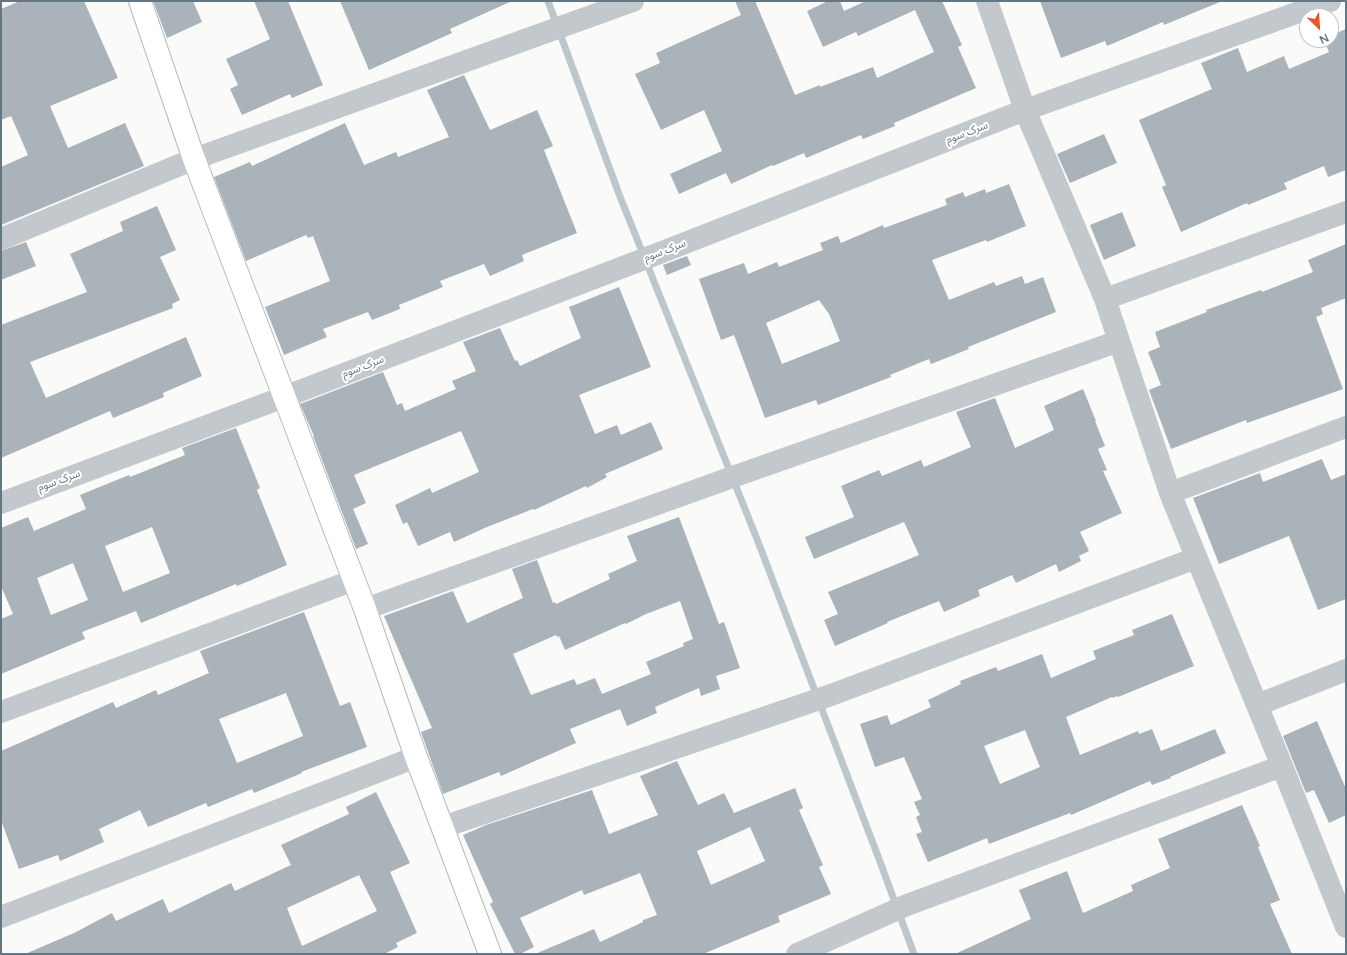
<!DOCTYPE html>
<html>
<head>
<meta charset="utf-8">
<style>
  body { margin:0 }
  #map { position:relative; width:1347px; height:955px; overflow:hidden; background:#fafaf8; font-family:"Varela Round",sans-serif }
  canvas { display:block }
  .frame { position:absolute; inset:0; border:2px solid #657683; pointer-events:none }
  .north { position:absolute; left:1299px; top:8px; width:40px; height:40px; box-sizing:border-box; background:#fff; border:1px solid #c1c8cd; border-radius:50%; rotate:155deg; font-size:11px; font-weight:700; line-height:16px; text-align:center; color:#657683 }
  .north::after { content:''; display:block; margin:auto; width:14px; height:18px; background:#e4572e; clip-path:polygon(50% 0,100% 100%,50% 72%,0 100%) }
</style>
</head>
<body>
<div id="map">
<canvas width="1347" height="955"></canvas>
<div class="frame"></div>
<div class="north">N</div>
</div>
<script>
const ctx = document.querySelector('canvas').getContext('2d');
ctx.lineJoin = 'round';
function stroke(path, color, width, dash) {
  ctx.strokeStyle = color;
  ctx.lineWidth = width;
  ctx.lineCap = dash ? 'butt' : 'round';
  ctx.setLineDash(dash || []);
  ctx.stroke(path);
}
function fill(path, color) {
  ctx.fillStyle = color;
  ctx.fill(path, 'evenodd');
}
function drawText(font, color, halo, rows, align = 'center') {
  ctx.font = font + ' "Varela Round","Noto Sans Arabic",sans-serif';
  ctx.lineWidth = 4;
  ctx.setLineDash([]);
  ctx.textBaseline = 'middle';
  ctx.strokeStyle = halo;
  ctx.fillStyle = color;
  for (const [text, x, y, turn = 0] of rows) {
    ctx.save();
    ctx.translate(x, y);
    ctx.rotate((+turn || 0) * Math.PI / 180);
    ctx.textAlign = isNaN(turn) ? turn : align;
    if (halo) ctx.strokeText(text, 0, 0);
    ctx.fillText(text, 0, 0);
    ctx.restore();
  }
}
stroke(new Path2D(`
  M548,1L619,194L757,539L879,859L914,954`), '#bbc7cb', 7);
fill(new Path2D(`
  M20,1H84L118,78L50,106L68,148L125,123L144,166L1,225V167L28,155L11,116L1,120V9Z
  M153,1H193L202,22L167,38Z
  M254,1H288L323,85L292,98L290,94L242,115L230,89L238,85L226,59L270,39Z
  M340,1H512L450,29L452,33L369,70Z
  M735,1H755L795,95L820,85V87L873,67L877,78L934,52L915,10L858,36L856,32L823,47L807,11L828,1H840L844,11L866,1H942L962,45L958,47L976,88L894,123L895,126L863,139L861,135L806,158L804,153L773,166L772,165L731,184L726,173L679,194L670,174L722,151L704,110L661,130L635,74L660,63L656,53L741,15Z
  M1040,1H1220V2L1164,25L1163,22L1107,46L1105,41L1061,58Z
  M1346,29V170L1328,177L1324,166L1284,183L1287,189L1248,205L1247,203L1181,232L1162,187L1166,185L1139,120L1212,89L1201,63L1238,48L1247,72L1284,56L1289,69L1329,52L1324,40H1331V35Z
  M464,75L490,130L537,110L553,146L544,150L577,233L522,255L524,261L490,276L484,264L440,281L443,287L399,305L400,309L372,320L368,312L323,329L327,337L284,355L265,307L330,281L313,236L308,238L306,235L246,261L214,177L250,162L252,166L345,123L364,165L396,152L398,157L449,137L427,90Z
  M1104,134L1117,163L1070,183L1057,154Z
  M1009,184L1026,226L987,242L986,240L932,260L949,300L994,282L996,286L1022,276L1025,284L1043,277L1056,312L968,347L969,349L931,364L929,359L890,375L891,377L818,405L816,400L765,418L734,335L721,340L699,279L744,263L748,274L777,262L779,267L823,250L820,243L838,236L841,243L883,225L884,228L947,205L945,199L963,192L965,197L985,189L986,193ZM819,300L829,314L840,341L782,364L766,323Z
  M157,206L176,250L160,257L180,300L172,304L173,308L30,362L46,398L186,337L202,376L163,393L164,397L113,418L110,411L1,458V325L87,292L70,254L123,231L120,222Z
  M1122,212L1136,246L1104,260L1090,225Z
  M26,242L36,266L1,280V251Z
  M1346,244V298L1321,308L1323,314L1316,317L1343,389L1247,423L1246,420L1171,449L1149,390L1161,385L1148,352L1160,347L1155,332L1207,312L1206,310L1261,290L1262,292L1313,272L1308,260Z
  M687,256L691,265L667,275L663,265Z
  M619,287L651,367L579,395L595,434L617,425L621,435L651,422L663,449L605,474L607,477L587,488L586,486L534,510L533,509L487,527L454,542L450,532L418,546L407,522L403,524L395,505L430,488L432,493L479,472L461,431L354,475L366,503L353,509L368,544L356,549L313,436H314L300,404L383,372L397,405L402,403L405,411L456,389L452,381L476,371L463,342L500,328L515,361L517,360L520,366L581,338L569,307Z
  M1083,389L1096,421H1095L1105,446L1098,449L1107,470L1103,471L1122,513L1080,532L1089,551L1079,556L1081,561L1059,572L1056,564L1016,583L1012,575L978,590L980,596L944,612L939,601L887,622L888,623L835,646L824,620L838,614L828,592L919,555L904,522L814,559L805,537L854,517L841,486L879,470L882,476L921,460L924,467L971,447L956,412L995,398L1015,448L1054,430L1044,406Z
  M236,428L260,488L257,490L287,565L237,586L236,584L141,623L136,611L82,632L85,639L1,674V619L13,614L1,586V528L28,517L34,531L86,509L80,495L129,475L130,477L185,455L182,448ZM152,527L170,573L123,592L105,546ZM73,563L88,600L51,615L37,578Z
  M1322,459L1331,480L1346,474V599L1318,610L1289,536L1219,564L1193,498L1260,473L1263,482Z
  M679,517L719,624L724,622L740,668L716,676L720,689L701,696L699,688L655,707L657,713L627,726L620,709L570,729L576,743L501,776L499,772L443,794L421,732L432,728L384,616L453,591L467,623L523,598L512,569L537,560L553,603L555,602L556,604L610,579L608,574L637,561L627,536ZM680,601L693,639L683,643L684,646L646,662L651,674L602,694L595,678L577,685L574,679L531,695L513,654L556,635L557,637L559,636L565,650L625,623L626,624L646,614Z
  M304,612L340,706L350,702L367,747L301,772L302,773L254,793L252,789L208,807L206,803L148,827L140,810L99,829L104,842L60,861L58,855L19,869L1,820V751L113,702L116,708L156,690L158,695L209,673L200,651ZM286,693L303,736L237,763L219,719Z
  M1172,614L1194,666L1118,697L1117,696L1113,698L1112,697L1066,717L1080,755L1138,731L1139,734L1152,729L1161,751L1215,729L1226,753L1170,777L1171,778L1152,785L1150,781L1071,815L1070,813L989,844L987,838L928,862L916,834L922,832L916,817L920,815L914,802L922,799L904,757L875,767L860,724L887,715L891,725L931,707L928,700L961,684L960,681L996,667L998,671L1042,654L1051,678L1096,659L1093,651L1134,635L1132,630ZM1025,730L1040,767L1000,784L984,746Z
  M1317,721L1346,789V815L1329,823L1314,790L1306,793L1283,736Z
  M677,761L698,805L724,793L734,813L795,788L803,808L799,810L823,865L819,867L831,894L778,916L780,922L703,954H535L594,929L600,942L643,922V920L657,915L640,873L584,895L582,890L520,918L534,947L520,954H515L490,904L493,902L463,835L486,825L592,790L609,834L658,815L640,776ZM750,827L765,861L711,885L697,851Z
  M376,792L410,863L390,872L417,933L396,943L398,947L384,954H25L74,933L112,913L116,921L163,899L169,913L231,883L235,891L291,865L281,845L349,814L346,807ZM359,875L377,911L302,946L287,908Z
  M1242,805L1260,846L1258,847L1280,900L1270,904L1292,954H955L1031,919L1019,890L1067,871L1083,913L1133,891L1131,885L1170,868L1158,839Z`), '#aab3b9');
const secondary = new Path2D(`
  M140,1L194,159L365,609L416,757L490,954`);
stroke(secondary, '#b3babf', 24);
stroke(new Path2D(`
  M987,1L1025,110L1105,299L1170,493L1282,766L1346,927
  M1,239L194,159L633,1
  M1105,299L1346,212
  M1170,493L1346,427
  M1,503L284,397L657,254L1025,110L1330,1
  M365,609L741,474L1119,341
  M1257,705L1346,670
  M1,712L354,580
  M443,827L831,695L1196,558
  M1,917L416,757
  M797,954L907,905L1282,766`), '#c3c8cc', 22);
stroke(secondary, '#fff', 22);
drawText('11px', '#657683', '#fff', [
  ["سرک سوم",967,133,-21],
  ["سرک سوم",665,251,-21],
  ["سرک سوم",363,367,-21],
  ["سرک سوم",59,481,-20]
]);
</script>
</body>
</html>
